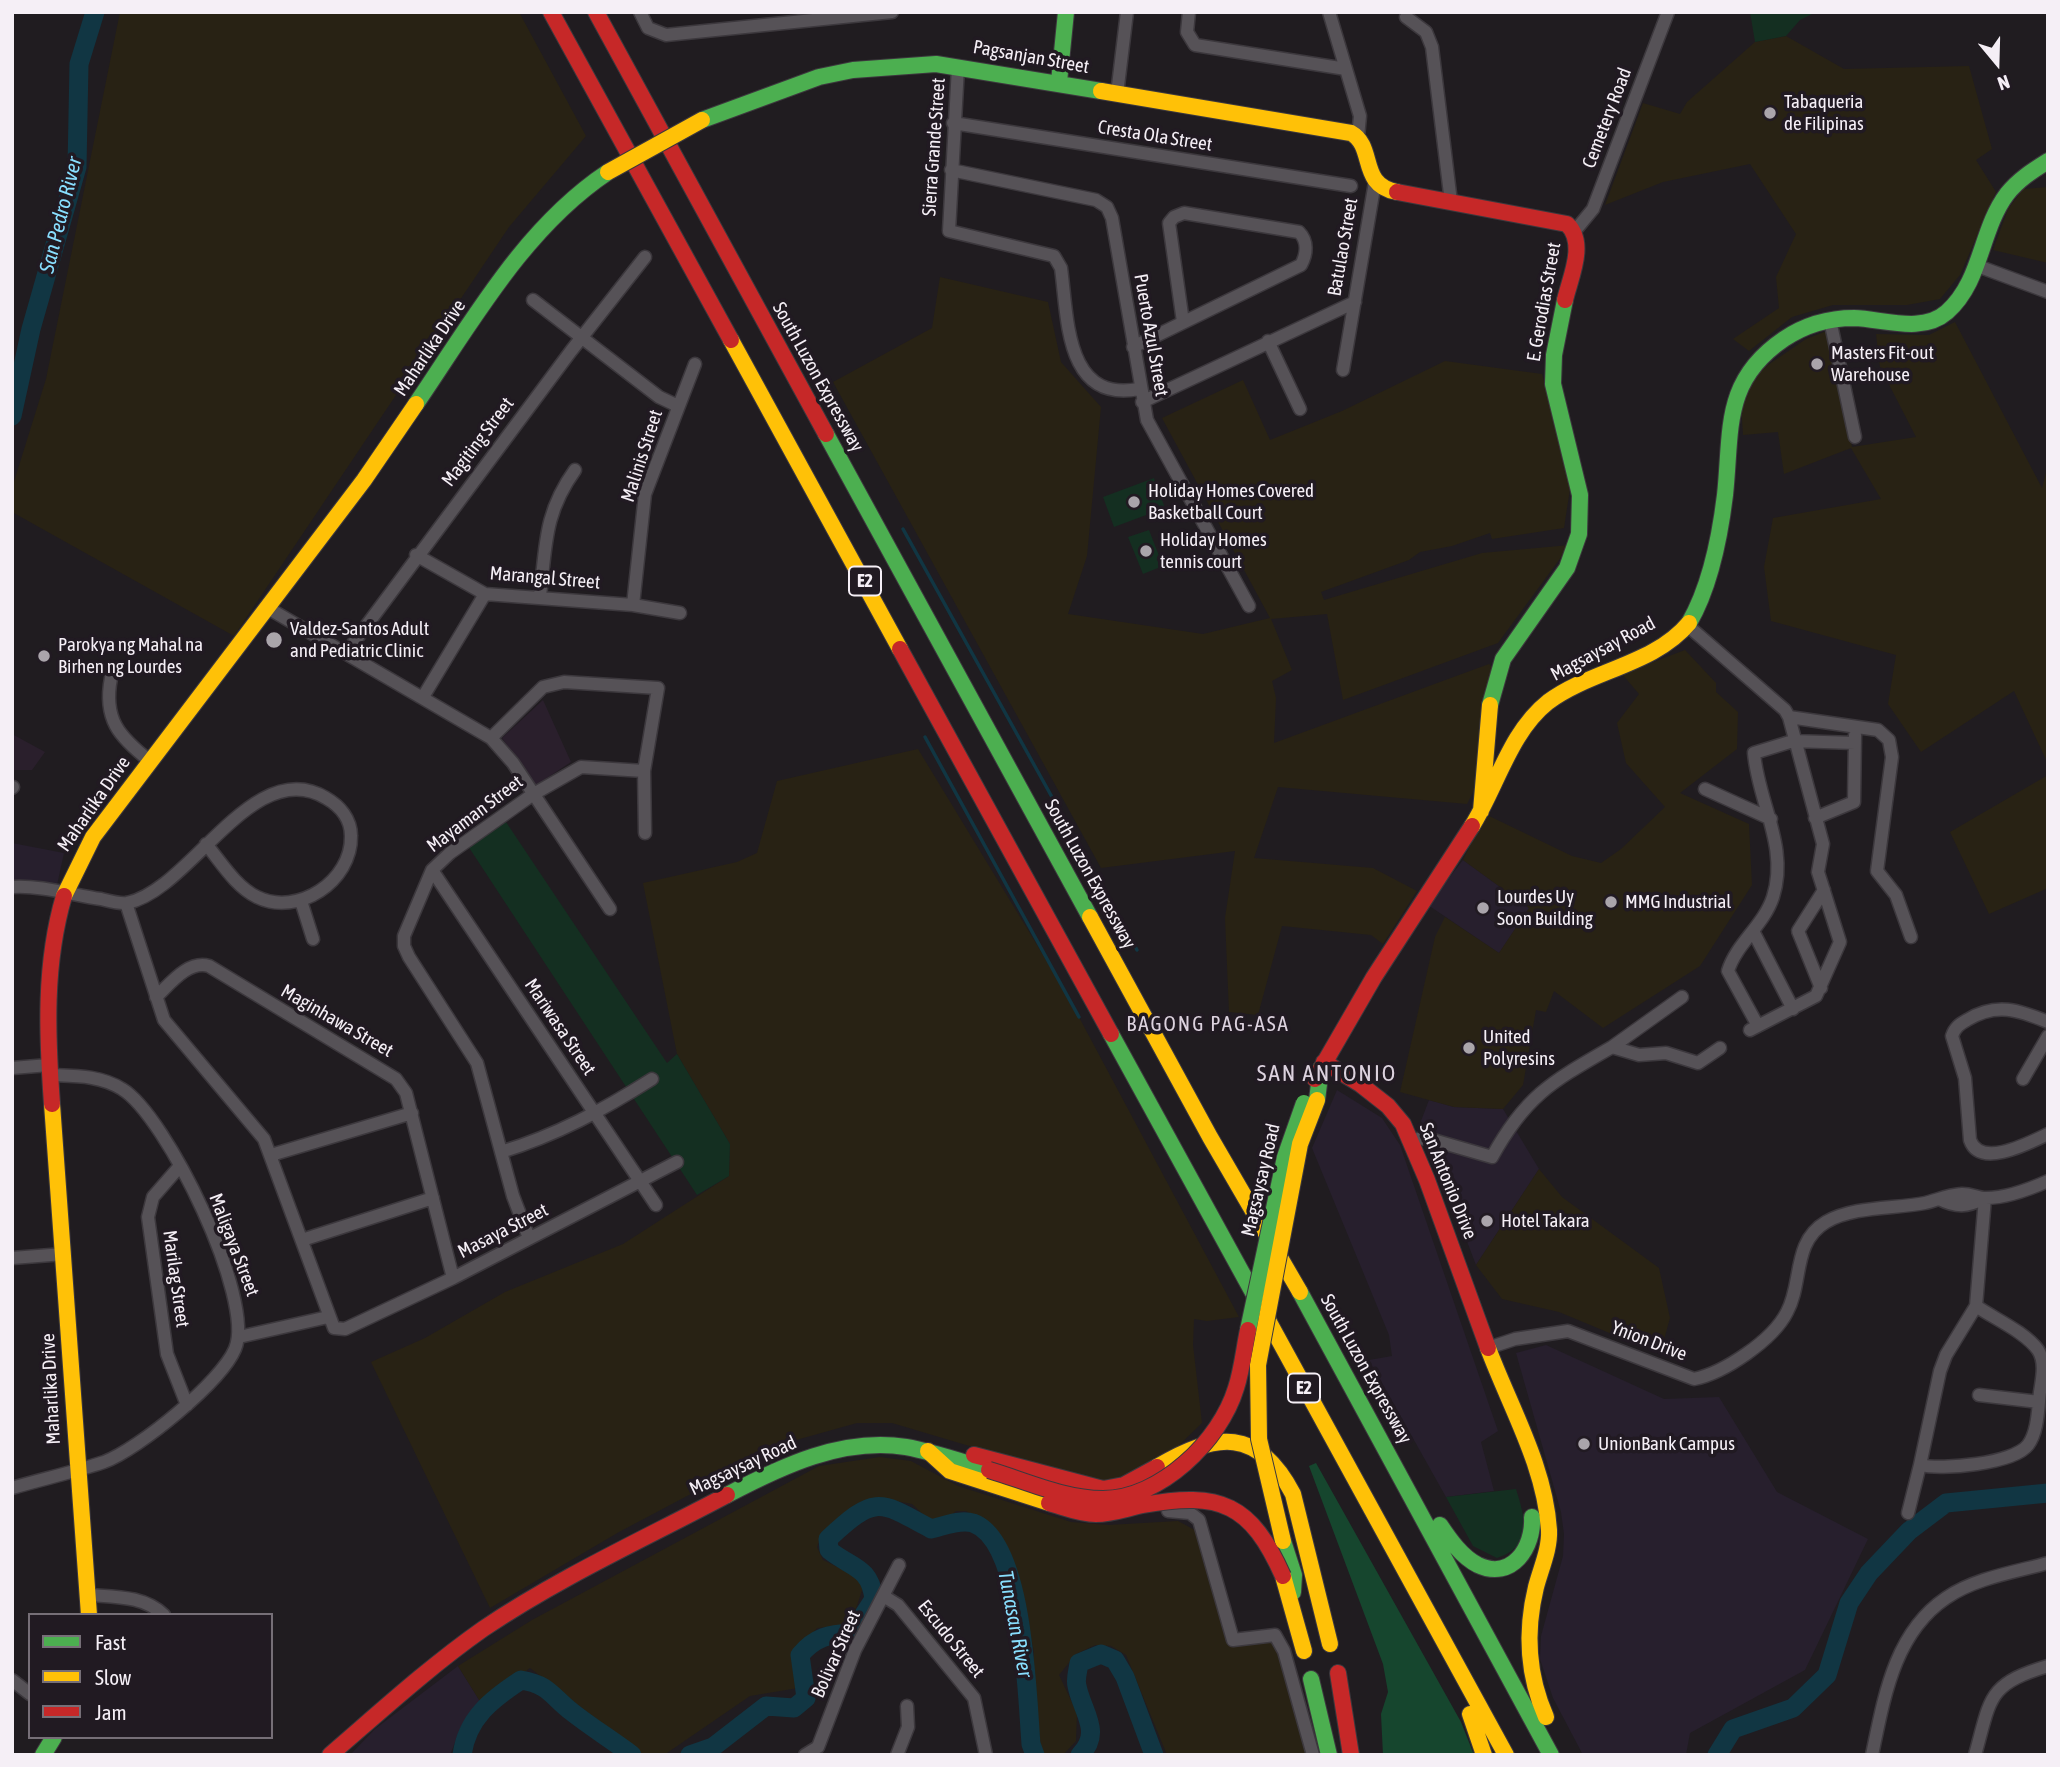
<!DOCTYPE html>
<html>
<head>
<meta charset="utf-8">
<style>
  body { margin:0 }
  #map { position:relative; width:2060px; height:1767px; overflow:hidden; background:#201c20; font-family:"Asap Condensed",sans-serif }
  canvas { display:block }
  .frame { position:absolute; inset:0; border:14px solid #f5eff6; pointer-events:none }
  .legend { position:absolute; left:28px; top:1613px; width:245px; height:126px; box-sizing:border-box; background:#211a22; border:2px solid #766f77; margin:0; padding:9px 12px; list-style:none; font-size:21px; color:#f5eff6 }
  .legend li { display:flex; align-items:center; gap:14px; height:35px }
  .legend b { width:35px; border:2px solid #766f77 }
  .north { position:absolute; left:1962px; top:28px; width:70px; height:70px; -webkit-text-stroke:5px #211a22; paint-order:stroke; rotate:161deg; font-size:19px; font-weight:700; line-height:28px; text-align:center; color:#f5eff6 }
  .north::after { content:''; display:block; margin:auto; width:24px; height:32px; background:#f5eff6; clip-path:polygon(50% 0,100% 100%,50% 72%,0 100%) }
</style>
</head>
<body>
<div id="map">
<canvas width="2060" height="1767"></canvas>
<div class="frame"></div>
<ul class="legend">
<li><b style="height:9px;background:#4caf50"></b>Fast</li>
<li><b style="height:9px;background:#ffc107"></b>Slow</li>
<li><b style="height:9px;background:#c62828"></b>Jam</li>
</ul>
<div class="north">N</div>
</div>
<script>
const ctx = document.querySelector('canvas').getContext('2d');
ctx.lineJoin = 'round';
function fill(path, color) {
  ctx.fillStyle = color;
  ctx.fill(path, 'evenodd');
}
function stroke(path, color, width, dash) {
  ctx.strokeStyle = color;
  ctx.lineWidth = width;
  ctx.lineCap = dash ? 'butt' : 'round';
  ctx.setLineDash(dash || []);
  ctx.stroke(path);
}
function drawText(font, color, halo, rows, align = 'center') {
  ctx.font = font + ' "Asap Condensed",sans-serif';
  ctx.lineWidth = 7;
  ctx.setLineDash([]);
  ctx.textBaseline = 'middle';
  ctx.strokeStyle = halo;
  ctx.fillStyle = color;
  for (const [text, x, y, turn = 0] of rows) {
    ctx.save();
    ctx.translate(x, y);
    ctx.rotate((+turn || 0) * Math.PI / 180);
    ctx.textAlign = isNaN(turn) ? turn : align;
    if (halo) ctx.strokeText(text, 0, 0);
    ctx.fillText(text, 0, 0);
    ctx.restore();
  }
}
fill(new Path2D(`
  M12,843L64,853L57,885L12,882Z
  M1463,860L1529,908L1499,953L1428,905Z
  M1337,1090L1382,1118L1400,1145L1498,1431L1481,1442L1494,1491L1446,1497L1369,1360L1392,1356L1389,1335L1312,1148Z
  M1429,1100L1454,1107L1503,1109L1539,1169L1476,1265L1421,1121Z
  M1546,1345L1664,1399L1719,1397L1777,1492L1868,1539L1805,1670L1690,1733L1686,1755H1583L1553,1698L1540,1659L1541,1636L1563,1556L1564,1534L1561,1512L1516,1353Z
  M458,1666L481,1703L461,1727L450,1755H350L375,1729Z`), '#271f2d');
fill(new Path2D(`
  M120,12H519L586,136L509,227L234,636L12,512V488L46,379Z
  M1786,36L1844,69L1969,66L1992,149L1976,160L1996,192L1960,275L1940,299L1907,305H1833L1792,317L1749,351L1733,339L1779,308L1776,277L1796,234L1750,164L1663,182L1605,205L1643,103L1680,114L1687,102L1755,42Z
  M2048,187V263L1993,250L2008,209L2023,189Z
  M940,277L1048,302L1061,362L1101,407L1087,556L1068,614L1203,634L1270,618L1162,418L1243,380L1270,440L1342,411L1445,361L1542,374L1572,476L1564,528L1492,539L1490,533L1452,546L1420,552L1409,560L1321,592L1324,600L1482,553L1570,545L1498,643L1343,700L1327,614L1271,619L1292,670L1272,681L1276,698L1274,743L1489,664L1494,669L1476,786L1467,804L1278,787L1254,858L1373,868L1417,891L1383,944L1371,935L1282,926L1258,1015L1229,1012L1225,918L1235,851L1101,868L833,382L932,328Z
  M1955,322L2042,488L2048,465V764L2014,691L1921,752L1888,704L1896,655L1771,621L1764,567L1773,518L1881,499L1851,448L1784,474L1778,432L1743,435L1741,405L1749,385L1765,367L1806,339L1827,331L1852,447L1916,437L1880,367L1876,334L1929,335Z
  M1685,650L1716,683V692L1738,712L1737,749L1680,793L1749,824L1752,885L1700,966L1603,1028L1554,991L1546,1012L1536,1010L1523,1085L1503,1109L1454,1107L1400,1092L1435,937L1445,917L1499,953L1529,908L1463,860L1485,814L1572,856L1601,863L1621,849L1665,807L1626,763L1617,723L1639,694L1622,674Z
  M918,749L1065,991L1239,1317L1207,1321L1194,1319L1193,1345L1202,1423L1173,1451L1133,1476L1094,1483L892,1423H857L789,1442L619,1532L490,1608L371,1362L425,1338L505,1292L623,1244L729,1176L730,1144L677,1054L643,883L737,862L757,853L777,781Z
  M2048,775V888L1989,914L1950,832Z
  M1539,1169L1562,1197L1659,1268L1670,1318L1660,1354L1559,1312L1502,1299L1476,1265Z
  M880,1457L911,1461L958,1486L1071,1522L1108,1525L1178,1521L1204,1535L1207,1571L1233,1647L1272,1638L1281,1653L1287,1684L1311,1755H1167L1126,1655L1111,1646L1095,1645L1076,1654L1059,1675L1077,1713L1076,1741L1063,1755H1042L1032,1681L1034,1652L1025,1609L1004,1542L977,1517L966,1511H956L945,1521L931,1522L912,1504L881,1498L842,1516L823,1531L817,1547L823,1560L865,1581L851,1624L817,1628L794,1655L798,1688L750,1696L664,1755L642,1754L530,1668L481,1703L458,1666L532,1620L819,1466Z`), '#282214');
fill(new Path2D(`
  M543,700L571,762L535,786L502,738Z
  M12,734L45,752L32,770H12Z`), '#2a1f2c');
fill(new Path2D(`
  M1750,12H1816L1800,20L1786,36L1755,42Z
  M1154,478L1165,508L1114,527L1103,497Z
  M1149,530L1163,566L1143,574L1128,537Z
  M506,822L667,1063L677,1054L730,1144L729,1176L697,1195L468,846Z
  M1516,1489C1525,1518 1534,1546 1497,1558L1473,1546L1446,1497Z`), '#142f21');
fill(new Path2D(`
  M1316,1463L1461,1722L1474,1755H1383L1381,1714L1388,1692L1383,1664L1309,1466Z`), '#16462e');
stroke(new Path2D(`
  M903,529L1137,950
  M925,737L1079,1017`), '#113643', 3.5);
stroke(new Path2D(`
  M12,416L31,329L77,167L79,64L95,12
  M462,1755C467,1718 492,1699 521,1680C550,1685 551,1696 572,1712C591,1727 612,1740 632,1755
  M690,1755L713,1747L766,1706L794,1708L806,1698L800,1655C815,1637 829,1634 852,1633L874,1599C870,1566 851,1568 829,1550L828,1539C875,1495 879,1500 931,1529C944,1526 960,1519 973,1523C1024,1541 1027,1696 1031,1744L1035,1755
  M1080,1755C1103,1732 1082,1712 1077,1686C1075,1679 1078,1671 1079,1663L1101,1654L1115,1660L1125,1677L1154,1755
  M1717,1755L1733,1729L1793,1708L1827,1675L1849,1603L1869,1573L1909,1531L1946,1503L2048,1493`), '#113643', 19);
const street = new Path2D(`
  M640,12L648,28L666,35L892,12
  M1189,12L1187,32L1195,45L1346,69
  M1329,12L1360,116L1358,137
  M1406,17L1426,32L1432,47L1451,202
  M958,67L949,231L1054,256L1061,268C1068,319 1065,403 1139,389
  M1117,94L1127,12
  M953,123L1351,186
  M951,170L1096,200L1107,207L1112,218L1147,420L1249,606
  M1574,232L1593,209L1668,12
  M1975,265L2048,292
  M533,300L659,397L678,406
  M1830,320L1855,437
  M1268,341L1300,409
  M1133,347L1301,265C1307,254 1308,241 1299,232L1184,213L1174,217L1169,223L1183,322
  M1343,370L1375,182
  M1142,402L1355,302
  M416,555L485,594L633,605L680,613
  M540,596C546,545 544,513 575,470
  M633,605L645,494L695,364
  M266,607L491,738L513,763L610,909
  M1687,625L1785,710L1789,717L1823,844L1818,872L1840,942L1816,996L1750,1030
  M346,653L571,351L645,257
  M111,678C103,719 119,737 150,761
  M423,697L485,594
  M1789,717L1878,730L1889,740L1892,757L1877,871L1896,895L1911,937
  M491,738L543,687L564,682L658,688L644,771L581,767L532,795L450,853L432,870L404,936V946L409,957L477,1063L513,1196L529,1238
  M644,771L645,833
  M12,788L13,787
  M1705,789L1771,819
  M1815,818L1854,802L1855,735
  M432,870L656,1205
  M12,887C41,885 73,895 101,899C109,901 120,904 127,903C191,890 253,754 326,798C340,806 351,819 351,836C352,881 298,917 257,897C235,886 221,862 206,844
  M301,901L313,939
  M126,903L164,1020L264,1139L334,1328L345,1329L453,1278L677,1162
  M1753,931L1793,1009
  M1821,988L1798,931L1824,890
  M156,997C170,984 188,960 209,966L396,1079L406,1093L453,1278
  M1682,997L1612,1047L1639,1055L1666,1053L1698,1063L1720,1048
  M2048,1022C2019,1010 1996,1002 1967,1020C1960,1024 1955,1027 1952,1036L1965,1078L1970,1140C1980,1169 2029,1143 2048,1134
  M1758,1026L1728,971C1736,944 1764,925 1773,897C1789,847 1758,802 1754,753L1793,741L1855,743
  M12,1068L49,1065
  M2023,1079L2048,1036
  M1411,1140L1426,1138L1492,1157C1526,1095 1553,1081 1612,1047
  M501,1152C557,1135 603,1110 652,1079
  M271,1155L412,1113
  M180,1166L153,1197L148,1217L167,1354L187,1405
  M1939,1199C1957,1208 1967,1207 1985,1198
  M302,1240L433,1198
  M12,1258L64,1254
  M1976,1306C1995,1319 2025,1332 2038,1350C2046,1362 2042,1379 2040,1392C2038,1408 2038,1432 2028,1445C2013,1464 1942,1470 1920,1465L1940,1371L1946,1355L1976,1306L1985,1198
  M239,1337L328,1317
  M1488,1348L1515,1339L1568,1331L1694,1379C1724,1373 1773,1340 1787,1312C1803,1283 1792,1242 1826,1222C1854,1206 1893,1209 1925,1203C1937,1200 1948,1195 1961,1194C1970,1193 1977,1198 1986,1198C2006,1198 2030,1189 2048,1181
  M1979,1395L2039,1402
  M12,1488C43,1479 74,1472 104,1462C139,1449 221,1382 235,1349C256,1300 166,1115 122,1089C100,1075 74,1076 50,1075
  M1168,1511L1190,1513L1199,1520L1233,1640L1275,1635L1284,1651L1313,1755
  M1908,1513L1920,1465
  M90,1595C117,1597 144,1596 164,1615
  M885,1597L898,1605L974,1698L986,1755
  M12,1680L30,1694
  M805,1755L818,1747L855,1650L899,1565
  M897,1755L908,1727L907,1706
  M1872,1755C1884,1698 1894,1633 1946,1598C1975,1578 2015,1572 2048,1563
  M1975,1755C1991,1698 1987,1684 2048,1666`);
const fast = new Path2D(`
  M1059,82L1066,12
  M702,120L819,77L853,70L936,64L1101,91
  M416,404C472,322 524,228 608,172
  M826,434L1090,917
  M1689,623C1710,587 1720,536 1725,495C1732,430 1722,381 1784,339C1805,325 1830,318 1854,318C1884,319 1922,334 1947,312C1982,281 1980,230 2007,194C2018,180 2032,171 2048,161
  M1490,705L1503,659L1567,568L1579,534L1580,495L1553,384L1554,355L1565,300
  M1111,1034L1269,1322
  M1317,1100L1321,1068
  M1300,1292L1551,1755
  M727,1495C782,1466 843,1437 906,1447C934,1452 962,1462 989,1470
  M1440,1525C1450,1540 1462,1557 1478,1565C1512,1581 1534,1547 1532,1517
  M1283,1541L1294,1575L1293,1592
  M1311,1679L1329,1755
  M43,1755L54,1737`);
const slow = new Path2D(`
  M1101,91L1351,133C1376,147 1358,185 1397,192
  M731,340L900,649
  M1481,811L1490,705
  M1472,826C1497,786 1510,732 1548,702C1591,670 1654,665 1689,623
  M64,896L93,837L364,480L416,404
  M1090,917L1210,1137L1300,1292
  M52,1104L89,1615
  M1269,1322L1506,1755
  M1488,1348C1510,1407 1545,1466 1549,1530C1550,1549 1541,1568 1536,1587C1525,1632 1527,1674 1546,1717
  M928,1451L950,1471L1049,1503
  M1157,1467C1216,1432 1258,1427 1293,1494L1330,1644
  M1283,1576L1304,1651
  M1470,1714L1484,1755`);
const jam = new Path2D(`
  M551,12L731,340
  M596,12L826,434
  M1397,192L1567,224C1587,243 1570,278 1565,300
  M900,649L1111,1034
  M1324,1062L1360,1084L1388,1106L1403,1124L1427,1180L1488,1348
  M1315,1079L1374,977L1472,826
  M52,1104C47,1034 44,964 64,896
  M974,1455L1103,1489L1124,1485L1157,1467
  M1338,1673L1351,1755
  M330,1755C380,1712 429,1667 483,1629C560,1577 646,1538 727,1495`);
stroke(street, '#3c383d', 15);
stroke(fast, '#3c383d', 18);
stroke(slow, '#3c383d', 18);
stroke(jam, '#3c383d', 18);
stroke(street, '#565257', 12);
stroke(fast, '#4caf50', 16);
stroke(slow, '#ffc107', 16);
stroke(jam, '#c62828', 16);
const fastBridge = new Path2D(`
  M1248,1330L1285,1157L1304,1103`);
const slowBridge = new Path2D(`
  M608,172L702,120
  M1283,1541L1259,1439L1258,1365L1300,1144L1317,1100`);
const jamBridge = new Path2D(`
  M989,1470C1026,1481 1064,1499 1103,1499C1160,1499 1220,1441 1236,1388C1242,1370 1244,1349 1248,1330
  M1049,1503C1064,1507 1080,1514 1096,1514C1112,1514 1128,1508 1143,1505C1221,1491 1251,1504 1283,1576`);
stroke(fastBridge, '#3c383d', 18, []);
stroke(slowBridge, '#3c383d', 18, []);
stroke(jamBridge, '#3c383d', 18, []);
stroke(fastBridge, '#4caf50', 16);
stroke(slowBridge, '#ffc107', 16);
stroke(jamBridge, '#c62828', 16);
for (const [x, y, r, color] of [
  [1770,113,7,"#aaa5ab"],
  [1817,364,7,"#aaa5ab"],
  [1134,502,7,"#aaa5ab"],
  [1146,551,7,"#aaa5ab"],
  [274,640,9,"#aaa5ab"],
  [44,656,7,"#aaa5ab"],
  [1611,902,7,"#aaa5ab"],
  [1483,908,7,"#aaa5ab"],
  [1469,1048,7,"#aaa5ab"],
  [1487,1221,7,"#aaa5ab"],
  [1584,1444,7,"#aaa5ab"]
]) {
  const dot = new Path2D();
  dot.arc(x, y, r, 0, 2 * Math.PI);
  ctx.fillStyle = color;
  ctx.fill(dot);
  stroke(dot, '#211a22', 2.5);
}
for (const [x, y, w] of [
  [865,581,32],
  [1304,1388,32]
]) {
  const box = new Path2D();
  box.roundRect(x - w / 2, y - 14.5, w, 29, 5);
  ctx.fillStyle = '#211a22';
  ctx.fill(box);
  stroke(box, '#f5eff6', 2);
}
drawText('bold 18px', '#f5eff6', null, [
  ["E2",865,581],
  ["E2",1304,1388]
]);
drawText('19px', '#f5eff6', '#211a22', [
  ["Pagsanjan Street",1031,57,10],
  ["Cemetery Road",1607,118,-69],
  ["Cresta Ola Street",1155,136,9],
  ["Sierra Grande Street",934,147,-86],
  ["Batulao Street",1343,247,-80],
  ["E. Gerodias Street",1544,302,-80],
  ["Puerto Azul Street",1151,335,80],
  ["Maharlika Drive",430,348,-56],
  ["South Luzon Expressway",818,377,61],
  ["Magiting Street",478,442,-53],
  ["Malinis Street",642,456,-72],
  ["Marangal Street",545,578,5],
  ["Magsaysay Road",1603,649,-28],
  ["Maharlika Drive",94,804,-55],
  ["Mayaman Street",475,814,-37],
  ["South Luzon Expressway",1090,874,61],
  ["Maginhawa Street",337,1021,30],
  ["Mariwasa Street",560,1027,56],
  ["Magsaysay Road",1261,1180,-77],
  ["San Antonio Drive",1448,1181,68],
  ["Masaya Street",503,1231,-27],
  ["Maligaya Street",234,1245,69],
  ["Marilag Street",176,1279,82],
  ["Ynion Drive",1649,1341,21],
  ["South Luzon Expressway",1366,1369,61],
  ["Maharlika Drive",51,1389,-93],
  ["Magsaysay Road",743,1466,-25],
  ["Escudo Street",951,1639,51],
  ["Bolivar Street",836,1654,-66]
]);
drawText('19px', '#f5eff6', '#211a22', [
  ["Tabaqueria",1784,102],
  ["de Filipinas",1784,124],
  ["Masters Fit-out",1831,353],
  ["Warehouse",1831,375],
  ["Holiday Homes Covered",1148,491],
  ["Basketball Court",1148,513],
  ["Holiday Homes",1160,540],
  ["tennis court",1160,562],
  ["Valdez-Santos Adult",290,629],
  ["and Pediatric Clinic",290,651],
  ["Parokya ng Mahal na",58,645],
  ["Birhen ng Lourdes",58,667],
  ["Lourdes Uy",1497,897],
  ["Soon Building",1497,919],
  ["MMG Industrial",1625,902],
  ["United",1483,1037],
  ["Polyresins",1483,1059],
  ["Hotel Takara",1501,1221],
  ["UnionBank Campus",1598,1444]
], 'left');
drawText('italic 21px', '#88defe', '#211a22', [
  ["San Pedro River",61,215,-76],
  ["Tunasan River",1015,1624,79]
]);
ctx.letterSpacing = '2px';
drawText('21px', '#dcd2de', '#211a22', [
  ["BAGONG PAG-ASA",1208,1024]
]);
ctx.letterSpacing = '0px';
ctx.letterSpacing = '2px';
drawText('23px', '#dcd2de', '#211a22', [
  ["SAN ANTONIO",1327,1074]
]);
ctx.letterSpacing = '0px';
</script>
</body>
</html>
